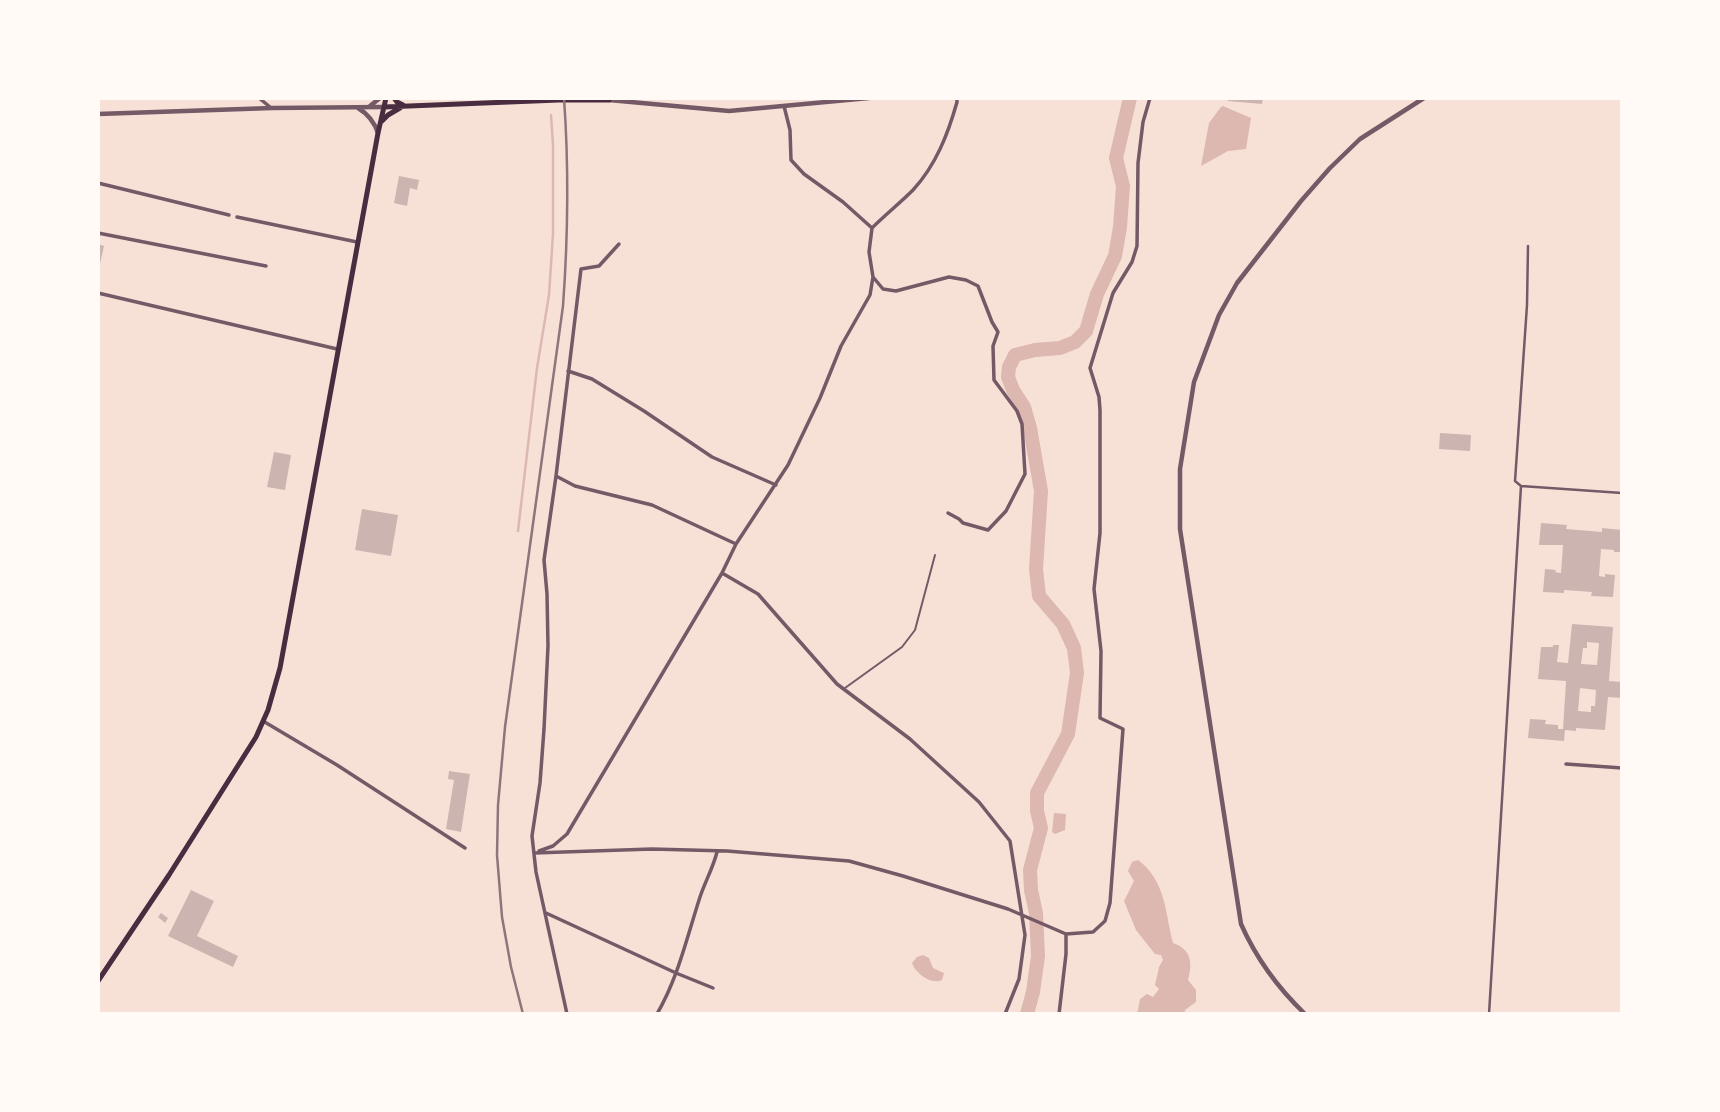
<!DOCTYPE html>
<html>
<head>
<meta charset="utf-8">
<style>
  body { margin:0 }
  #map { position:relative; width:1720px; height:1112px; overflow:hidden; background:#f7e1d7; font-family:"DM Sans",sans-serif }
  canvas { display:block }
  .frame { position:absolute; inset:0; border:100px solid #fffaf5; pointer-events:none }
</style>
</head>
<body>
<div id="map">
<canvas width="1720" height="1112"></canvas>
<div class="frame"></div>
</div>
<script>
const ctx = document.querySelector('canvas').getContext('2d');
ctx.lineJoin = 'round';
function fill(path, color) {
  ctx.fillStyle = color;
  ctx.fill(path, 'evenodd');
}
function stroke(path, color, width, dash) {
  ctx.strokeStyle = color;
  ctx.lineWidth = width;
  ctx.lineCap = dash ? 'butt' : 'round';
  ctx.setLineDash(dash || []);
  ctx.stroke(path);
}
fill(new Path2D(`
  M1223,106L1251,118L1246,149L1228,151L1201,166L1209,123L1221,107Z
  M1054,813L1066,814L1065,830L1055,834L1052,832Z
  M1138,860C1166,881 1165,912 1173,943C1191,949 1193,963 1188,980L1196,990V1002L1185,1010L1184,1014H1137L1140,999L1147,994L1153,997L1159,989L1155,985L1159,967L1163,960L1161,955L1155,954L1136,930L1124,901L1134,881L1128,871L1132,862Z
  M923,955L929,958L933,968L944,973L942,980C931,985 916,974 912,963L917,957Z`), '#dcb8b0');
stroke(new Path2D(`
  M518,531L537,368L549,295L553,234V145L551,115`), '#dcb8b0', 2.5);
stroke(new Path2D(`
  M1027,1014L1033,992L1038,956L1036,913L1031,890L1030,870L1041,828L1037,811V793L1068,734L1077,673L1074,648L1063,624L1039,596L1036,569L1041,491L1030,428L1024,407L1013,390L1008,377L1009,367L1015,355L1035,350L1060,348L1075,342L1086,331L1097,294L1115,256L1120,227L1123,186L1116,158L1130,98`), '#dcb8b0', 14);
fill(new Path2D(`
  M1228,98H1263L1262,104L1228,101Z
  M399,176L419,180L417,190L410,188L407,206L394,203Z
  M98,244L104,246L99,268L98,267Z
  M1440,433L1471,435L1470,451L1439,449Z
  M274,452L291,455L285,490L267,487Z
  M362,509L398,515L391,556L355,550Z
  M1541,523L1567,525L1566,529L1602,532V528L1622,530V552H1614V550L1601,549L1599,576L1605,577V574L1615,575L1613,597L1591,596L1592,592L1564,590V593L1543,592L1545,569L1556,570L1555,572L1561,573L1563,545H1539Z
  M1572,624L1613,627L1609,681L1622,682V698L1608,697L1605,730L1576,728V731L1565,730L1564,741L1528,738L1530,719L1546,720L1545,724L1558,725V729H1563L1566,681L1538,679L1541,647H1553V645H1559L1557,662L1568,663ZM1587,642L1599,643L1597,665L1581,664L1583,648H1587ZM1580,688L1596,690L1595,706H1591V712L1578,711Z
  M449,771L470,774L461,832L446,829L454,780L448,779Z
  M191,890L214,901L197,936L238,956L233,967L168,936Z
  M161,913L168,918L165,923L158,917Z`), '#ccb4b1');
stroke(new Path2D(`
  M845,688L902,647L915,630L935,555`), '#755966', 2);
stroke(new Path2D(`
  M1528,246L1527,305L1515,481L1521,486L1622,493
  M1489,1014L1521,486`), '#755966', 2.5);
stroke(new Path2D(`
  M259,98L270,107
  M98,183L229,215
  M237,217L357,242
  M872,228C885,215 900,203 913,190C936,165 948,134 957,102V98
  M98,233L266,266
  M873,277L883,289L896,291L949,277L966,280L978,286L992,322L998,332L993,346L994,380L1017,411L1022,424L1025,474L1006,511L988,530L963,523L959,519L948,513
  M98,293L337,349
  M568,371L592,379L644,411L712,457L776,485
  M556,476L575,486L652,505L736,544
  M722,573L758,594L837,684L910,739L979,802L1010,841L1025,935L1019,979L1005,1014
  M263,721L337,765L465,848
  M1566,764L1622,768
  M539,851L553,846L567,834L722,573L736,544L788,465L820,398L841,346L870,295L873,277L869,252L872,228L843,202L804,174L791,160L790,130L784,106
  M534,853L652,849L727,851L849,861L903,876L1008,909L1066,934L1093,932L1105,921L1110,903L1123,729L1100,718L1101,651L1094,589L1100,533V410L1099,397L1090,368L1113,293L1132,262L1137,246L1138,163L1143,122L1150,98
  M546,913L676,973L713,988
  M567,1014L536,872L532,836L540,783L544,729L548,646L547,594L544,560L556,476L581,269L599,266L619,244
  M657,1014C678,978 687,937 700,897C705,882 713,868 717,852
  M1059,1014L1066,954V934`), '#755966', 3.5);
stroke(new Path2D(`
  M609,100L729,111L869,98
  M370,106L380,98
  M358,108C368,114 374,121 378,133
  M98,114L272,108L384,107
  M1305,1014C1278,988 1256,958 1241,924L1180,529V469L1194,382L1219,315L1237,283L1301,201L1330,168L1360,139L1424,98`), '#755966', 4.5);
stroke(new Path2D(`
  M394,98L397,102L403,105
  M384,107L559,100H609L608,98
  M382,121L388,115L400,108
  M98,981L169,875L256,737L268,710L280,668L378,133L386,98`), '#4a2c40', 5);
stroke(new Path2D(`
  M523,1014L511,967L502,917L497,855L498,805L505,727L563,306C568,237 569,168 564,98`), '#8f747c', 2.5);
</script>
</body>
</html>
